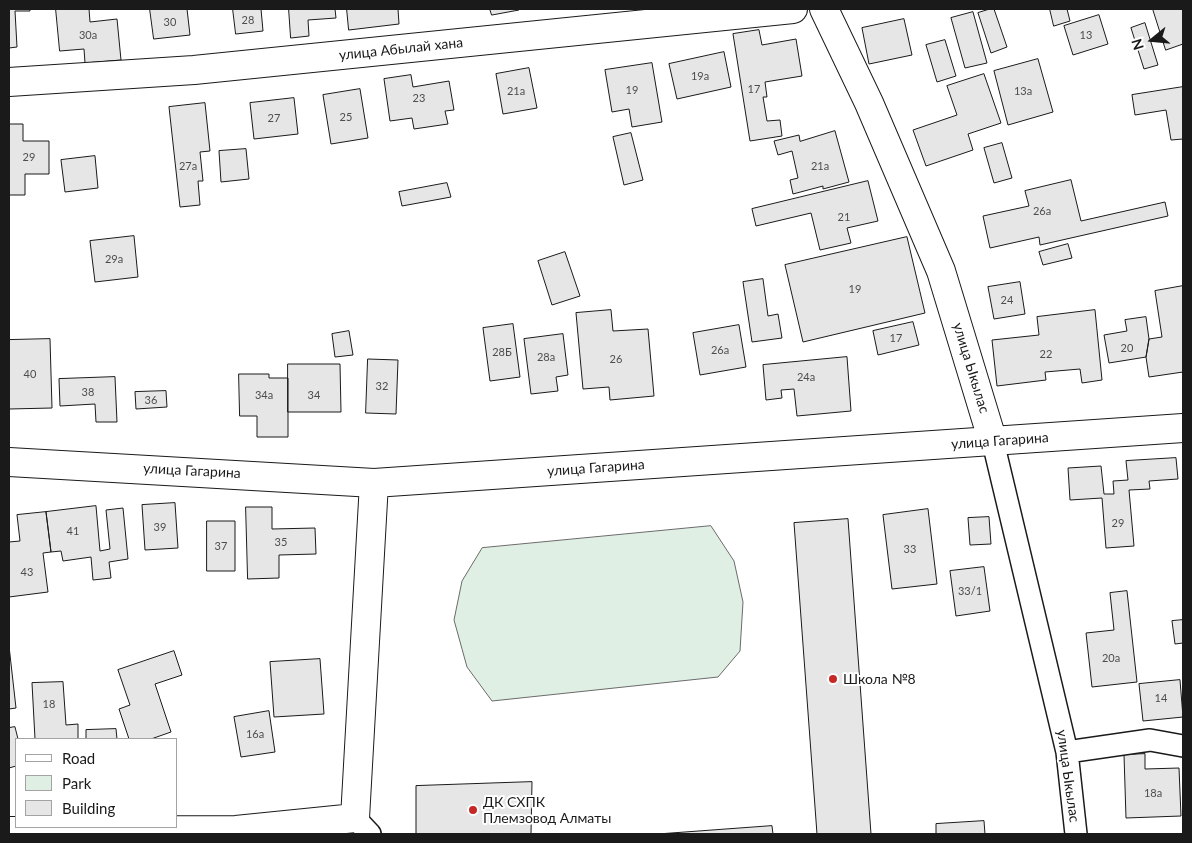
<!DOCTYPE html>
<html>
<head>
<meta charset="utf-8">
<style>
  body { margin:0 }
  #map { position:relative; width:1192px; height:843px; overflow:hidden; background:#fff; font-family:Lato,sans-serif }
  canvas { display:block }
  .frame { position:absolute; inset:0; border:10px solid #1a1a1a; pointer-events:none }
  .legend { position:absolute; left:15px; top:738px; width:162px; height:90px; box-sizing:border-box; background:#fff; border:1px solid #a3a3a3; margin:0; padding:6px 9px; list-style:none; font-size:15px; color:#1a1a1a }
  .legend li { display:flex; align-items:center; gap:10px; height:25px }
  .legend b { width:25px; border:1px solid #a3a3a3 }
  .north { position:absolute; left:1127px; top:15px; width:50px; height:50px; -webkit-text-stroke:4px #fff; paint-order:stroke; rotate:253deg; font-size:14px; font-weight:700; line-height:20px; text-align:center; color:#1a1a1a }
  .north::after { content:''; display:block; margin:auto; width:18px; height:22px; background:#1a1a1a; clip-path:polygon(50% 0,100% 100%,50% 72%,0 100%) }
</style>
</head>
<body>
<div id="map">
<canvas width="1192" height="843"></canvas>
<div class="frame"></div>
<ul class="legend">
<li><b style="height:6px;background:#fff"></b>Road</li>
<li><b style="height:14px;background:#e0efe3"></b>Park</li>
<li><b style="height:14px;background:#e6e6e6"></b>Building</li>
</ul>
<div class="north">N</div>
</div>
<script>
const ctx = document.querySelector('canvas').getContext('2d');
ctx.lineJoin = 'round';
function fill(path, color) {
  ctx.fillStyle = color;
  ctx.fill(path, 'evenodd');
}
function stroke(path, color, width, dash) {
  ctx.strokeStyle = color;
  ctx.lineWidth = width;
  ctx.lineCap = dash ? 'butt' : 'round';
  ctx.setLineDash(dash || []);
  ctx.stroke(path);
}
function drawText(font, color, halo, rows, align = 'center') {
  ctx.font = font + ' Lato,sans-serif';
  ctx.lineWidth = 4;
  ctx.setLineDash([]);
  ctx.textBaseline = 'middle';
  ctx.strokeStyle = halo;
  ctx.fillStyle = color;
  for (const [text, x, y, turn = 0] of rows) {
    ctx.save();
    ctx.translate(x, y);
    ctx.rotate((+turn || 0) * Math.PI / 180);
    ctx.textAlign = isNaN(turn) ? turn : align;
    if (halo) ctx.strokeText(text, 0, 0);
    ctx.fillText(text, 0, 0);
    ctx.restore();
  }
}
const green = new Path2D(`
  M711,526L734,561L743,602L740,651L718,677L492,701L467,667L454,620L462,581L482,548Z`);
fill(green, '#e0efe3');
stroke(green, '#6a6a6a', 1);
const building = new Path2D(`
  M9,9H30V11H15L17,47L9,48Z
  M56,9H89L90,22L117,19L121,60L85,63L84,49L60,51Z
  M150,9H187L190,35L154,39Z
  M233,9H261L263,31L236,34Z
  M289,9H335L336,18L308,20L309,36L291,38Z
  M347,9H398L399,24L349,30Z
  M490,9H519V10L492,15Z
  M990,9H994L1007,47L991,53L978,13Z
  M1050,9H1067L1070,21L1054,26Z
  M1153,9H1183V44L1166,50Z
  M973,12L987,63L965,68L951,18Z
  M1099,15L1108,44L1073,55L1064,26Z
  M904,19L912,55L869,64L862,28Z
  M1145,23L1158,65L1144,69L1131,28Z
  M759,30L762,45L796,39L802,76L765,82L767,97H763L767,121L780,120L782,136L750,141L733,34Z
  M945,40L956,76L937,82L926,45Z
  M724,52L731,87L677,99L669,64Z
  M1038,59L1053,112L1008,125L994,71Z
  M652,63L662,122L632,127L629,109L612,112L605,70Z
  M529,68L537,108L503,114L496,74Z
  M984,74L1001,123L968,134L973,150L926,166L913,130L957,115L947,86Z
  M411,75L413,87L449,81L454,110L445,111L448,124L414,129L412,118L390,121L384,79Z
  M1183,87V139L1171,140L1166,110L1135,115L1132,95Z
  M360,89L368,138L331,144L323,95Z
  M294,98L298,134L254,139L250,103Z
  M205,103L210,151L200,152L203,181H198L200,205L180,207L169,107Z
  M9,124H23V141H49V174H25V195H9Z
  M835,131L849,182L823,189V186L793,194L790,180L798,178L792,151L778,155L774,141L799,135L800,141Z
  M631,133L643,180L624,185L613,137Z
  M1002,143L1012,178L994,183L984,148Z
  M246,149L249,179L221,182L219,151Z
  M95,156L98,188L65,192L61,160Z
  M1071,180L1081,221L1165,202L1168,216L1040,245L1039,237L990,248L983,216L1029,206L1025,191Z
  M868,181L878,221L847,228L851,243L820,250L811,213L756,226L752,209Z
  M447,183L451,197L402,206L399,192Z
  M134,236L138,277L95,282L90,241Z
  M907,237L925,313L803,342L785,265Z
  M1068,244L1072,258L1043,265L1039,252Z
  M565,252L580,296L552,305L538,261Z
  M763,279L768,316L778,314L782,338L752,342L743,282Z
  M1020,282L1025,314L994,319L988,287Z
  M1183,286V372L1149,377L1146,357L1149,339L1162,337L1155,291Z
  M611,310L613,331L648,329L654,396L610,400L609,387L583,389L576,313Z
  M1095,310L1102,380L1082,383L1080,369L1045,372L1046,380L997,386L992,340L1039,335L1037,317Z
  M1146,317L1149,339L1146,357L1109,363L1104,335L1127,331L1125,320Z
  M913,322L919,345L878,355L873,331Z
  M513,324L520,377L490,381L483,328Z
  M739,325L746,367L700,375L693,333Z
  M349,331L353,355L335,357L332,334Z
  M563,334L568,375L556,377L558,391L531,394L524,339Z
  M50,339L52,408L9,409V340Z
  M847,357L851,411L797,416L794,389L781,390L782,398L766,400L763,365Z
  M368,359L398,360L396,414L366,413Z
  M288,364H340L341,412H288Z
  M239,374H269V378H288V437H257V416H240Z
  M115,377L117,422H96L95,404L60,406L59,379Z
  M166,391L167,407L136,409L135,392Z
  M1176,458L1178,479L1149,481L1150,489L1129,490L1134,546L1106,548L1102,498L1070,500L1068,468L1101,466L1104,494H1114L1113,481L1128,480L1126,461Z
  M175,503L178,548L145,550L142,505Z
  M96,506L100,551L110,549L106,510L123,508L128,559L109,562L111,578L93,580L91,557L63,561L61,551L51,552L46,512Z
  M246,507H272V529L315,528L316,554L279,555V578L248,579Z
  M928,509L937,584L892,589L883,515Z
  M46,512L51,552L43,553L48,592L9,597V542L20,541L17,515Z
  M989,517L991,544L970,545L968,518Z
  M848,519L871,834H817L794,523Z
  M207,521H235V571H207Z
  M984,567L990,611L956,616L950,571Z
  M1127,591L1137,682L1092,687L1086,633L1114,630L1110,593Z
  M1183,620V643L1175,644L1172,621Z
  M9,646L16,708L9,709Z
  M174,651L182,675L155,684L171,732L151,739H129L119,709L130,705L118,670Z
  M320,659L324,714L274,717L270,662Z
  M1180,680L1183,717L1143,721L1139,684Z
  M63,682L66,725L78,724V739H35L32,683Z
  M269,711L275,752L241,757L234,717Z
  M15,727L18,739H16V766L9,768V728Z
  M116,729L117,739H86V730Z
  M1145,754V769L1179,768L1181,816L1126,818L1124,755Z
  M532,782L531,834H416V786Z
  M984,821L985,834H936V824Z
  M772,826L773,834H658Z`);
fill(building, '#e6e6e6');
stroke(building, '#1a1a1a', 1);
const street = new Path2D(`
  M993,442L1067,752L1076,834
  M1067,752L1150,740L1183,746
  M355,818L370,834`);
const secondary = new Path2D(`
  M824,9L869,103L941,271L993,442
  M9,82L194,70L793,9
  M9,462L374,483L1183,428
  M9,831L236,830L355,818L374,483`);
stroke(street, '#1a1a1a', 24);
stroke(secondary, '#1a1a1a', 30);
stroke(street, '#fff', 21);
stroke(secondary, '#fff', 28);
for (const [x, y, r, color] of [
  [833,679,5,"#c62828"],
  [473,810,5,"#c62828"]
]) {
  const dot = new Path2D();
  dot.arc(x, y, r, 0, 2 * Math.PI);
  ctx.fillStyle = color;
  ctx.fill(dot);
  stroke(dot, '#fff', 2);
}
drawText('11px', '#4d4d4d', null, [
  ["28",248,20],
  ["30",170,22],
  ["30а",88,35],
  ["13",1086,35],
  ["19а",700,76],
  ["17",754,89],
  ["19",632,90],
  ["21а",516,91],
  ["13а",1023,91],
  ["23",419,98],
  ["25",346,117],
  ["27",274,118],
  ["29",29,157],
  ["27а",188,166],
  ["21а",820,166],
  ["26а",1042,211],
  ["21",844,217],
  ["29а",114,259],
  ["19",855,289],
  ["24",1007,300],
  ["17",896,338],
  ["20",1127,348],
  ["26а",720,350],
  ["28Б",502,352],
  ["22",1046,354],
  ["28а",546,357],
  ["26",616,359],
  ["40",30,374],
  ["24а",806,377],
  ["32",382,386],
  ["38",88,392],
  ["34а",264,395],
  ["34",314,395],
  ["36",151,400],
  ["29",1118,523],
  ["39",160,527],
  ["41",73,531],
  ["35",281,542],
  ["37",221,546],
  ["33",910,549],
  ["43",27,572],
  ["33/1",970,591],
  ["20а",1111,658],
  ["14",1161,698],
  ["18",49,704],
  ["16а",255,734],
  ["18а",1153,793]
]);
drawText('14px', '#1a1a1a', '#fff', [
  ["улица Абылай хана",401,49,-6],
  ["улица Ыкылас",971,368,73],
  ["улица Гагарина",1000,441,-4],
  ["улица Гагарина",596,468,-4],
  ["улица Гагарина",192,471,3],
  ["улица Ыкылас",1068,776,82]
]);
drawText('14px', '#1a1a1a', '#fff', [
  ["Школа №8",843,679],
  ["ДК СХПК",483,802],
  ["Племзовод Алматы",483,818]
], 'left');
</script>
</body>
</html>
